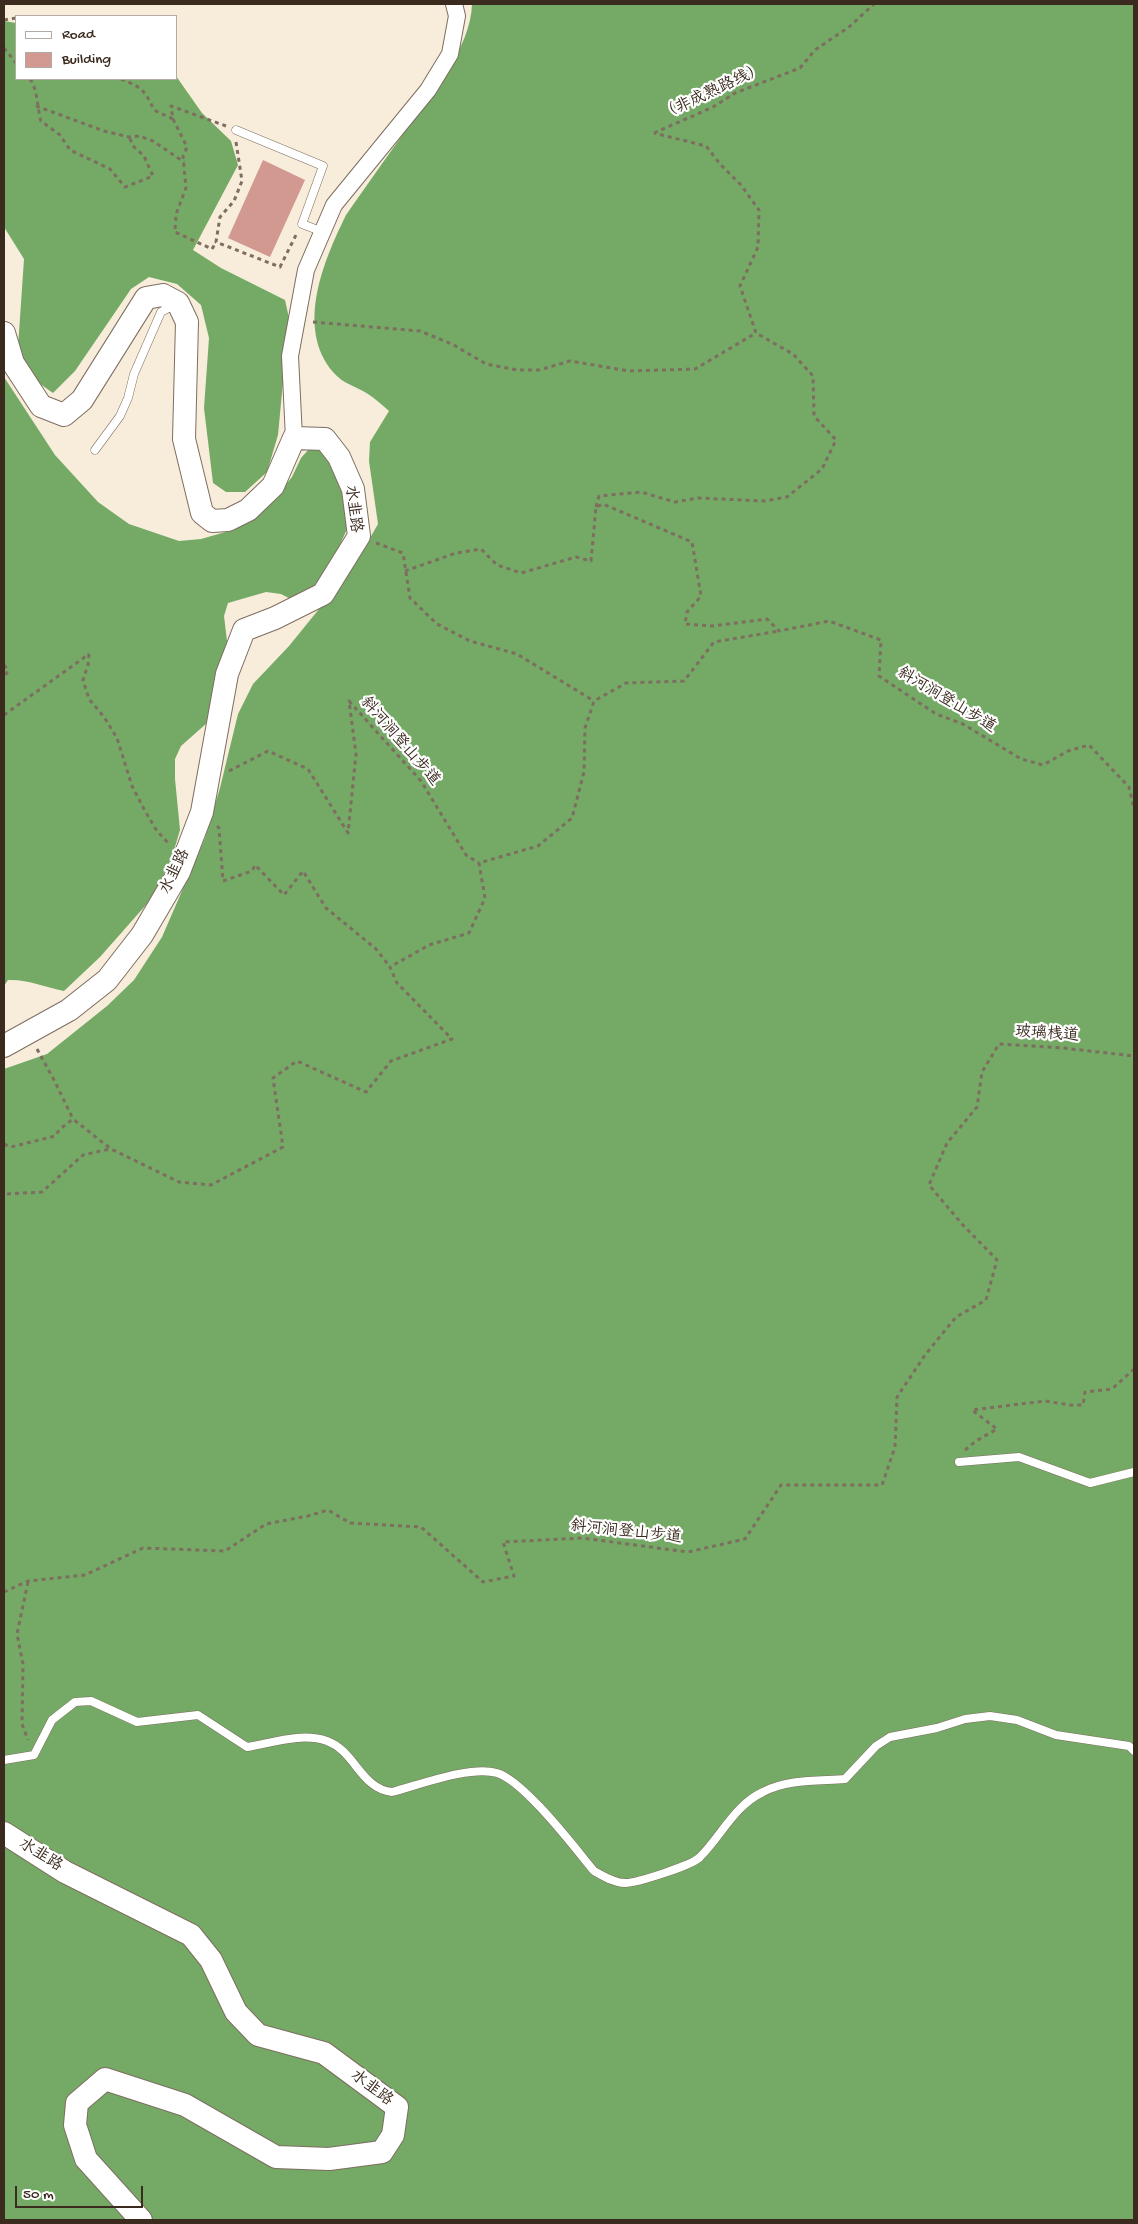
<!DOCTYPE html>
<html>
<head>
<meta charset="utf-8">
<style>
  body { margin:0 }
  #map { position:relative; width:1138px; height:2224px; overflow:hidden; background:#f8ecdb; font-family:"Gochi Hand",sans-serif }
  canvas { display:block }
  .frame { position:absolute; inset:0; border:5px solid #3b2a1e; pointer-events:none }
  .legend { position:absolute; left:15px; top:15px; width:162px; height:65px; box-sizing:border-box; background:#fff; border:1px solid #b1aaa5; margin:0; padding:6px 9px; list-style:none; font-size:15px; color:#3b2a1e }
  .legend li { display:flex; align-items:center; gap:10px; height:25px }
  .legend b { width:25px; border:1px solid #b1aaa5 }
  .scale { position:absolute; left:15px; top:2186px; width:128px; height:22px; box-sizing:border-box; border:2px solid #3b2a1e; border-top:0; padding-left:6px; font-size:15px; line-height:18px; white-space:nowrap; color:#3b2a1e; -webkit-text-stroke:4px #fff; paint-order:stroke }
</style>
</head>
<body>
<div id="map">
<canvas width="1138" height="2224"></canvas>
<div class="frame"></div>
<ul class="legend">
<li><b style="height:6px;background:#fff"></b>Road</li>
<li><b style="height:14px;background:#d29991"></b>Building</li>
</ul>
<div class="scale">50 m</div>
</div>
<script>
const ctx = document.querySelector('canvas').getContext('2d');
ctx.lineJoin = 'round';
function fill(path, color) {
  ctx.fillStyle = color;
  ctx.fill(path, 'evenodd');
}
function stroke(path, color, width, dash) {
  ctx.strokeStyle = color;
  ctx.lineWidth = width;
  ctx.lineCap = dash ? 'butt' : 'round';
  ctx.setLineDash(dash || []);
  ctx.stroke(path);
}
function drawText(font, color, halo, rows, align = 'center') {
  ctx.font = font + ' "Gochi Hand","LXGW WenKai TC",sans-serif';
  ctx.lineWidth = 4.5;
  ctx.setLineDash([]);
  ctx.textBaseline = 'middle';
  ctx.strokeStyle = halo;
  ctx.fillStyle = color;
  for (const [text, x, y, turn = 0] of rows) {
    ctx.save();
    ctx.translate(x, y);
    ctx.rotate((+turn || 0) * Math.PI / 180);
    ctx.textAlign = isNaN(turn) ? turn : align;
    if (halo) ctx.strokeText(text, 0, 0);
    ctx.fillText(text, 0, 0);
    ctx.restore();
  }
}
fill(new Path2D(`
  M472,4H1134V2220H4V1069L47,1054L107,1006L134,980L162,937L205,838L220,788L238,714L253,684L289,646L354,566L378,524L369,461L370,442L389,411C382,405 376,399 368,394C356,386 343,384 333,372C295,327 324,260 346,215C366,186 386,158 406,130C430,96 471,48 472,4Z
  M4,21L16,23V79H176V76L202,113L231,141L238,165L193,250L221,268L285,300L289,318L278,435L267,472L245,492H226L213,483L204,408L209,338L201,305L177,284L149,277L131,289L75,371L53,393L36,381L22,362L18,347L24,259L4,227Z
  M4,377L55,455L98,502L129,524L179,541L201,539L236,529L272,502L292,477L301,458L309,449L322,448L342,491L349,525L326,575L302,605L281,594L266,592L228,603L224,616L227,641L225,660L207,723L181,746L175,759V779L180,830L172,857L153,897L100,957L64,991C45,987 27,979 8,980L4,986Z`), '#74aa66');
fill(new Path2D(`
  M263,160L305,180L270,257L228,238Z`), '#d29991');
const lane = new Path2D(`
  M236,130L323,166L302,224L323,232
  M95,450L120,416L128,398L134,374L161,312L174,305
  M959,1462L1019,1457L1090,1483L1134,1472
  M4,1760L34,1755L52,1720L75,1702L91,1701L137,1722L198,1715L247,1747C272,1743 302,1732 327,1741C355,1751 361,1789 392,1792C419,1785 471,1765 497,1773C524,1781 574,1847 594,1871C603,1876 614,1883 625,1883C637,1883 693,1865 700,1857C721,1836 735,1805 763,1792C787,1779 819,1781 845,1779L876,1746L890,1737L937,1728L965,1719L990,1716L1017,1720L1056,1735L1129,1746L1134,1751`);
const street = new Path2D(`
  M294,438L290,356L306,270L334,205L428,90L450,54L457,16L454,4`);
const secondary = new Path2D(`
  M4,333L13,363L41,406L64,415L82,400L146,298L163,295L178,303L187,322L184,439L202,513L212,521L228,520L248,510L273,486L294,438L325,439L339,457L353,489L359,536L323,594L275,618L244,630L227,674L202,812L179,872L142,935L107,980L69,1010L4,1046
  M4,1833L65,1872L191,1935L211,1960L236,2012L258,2035L324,2053L397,2107L393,2135L382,2152L329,2159L276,2157L185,2105L105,2079L77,2103L75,2125L86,2159L141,2220`);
stroke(lane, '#7d6e60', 9);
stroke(street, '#7d6e60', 18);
stroke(secondary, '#7d6e60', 24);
stroke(new Path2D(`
  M4,20L16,18
  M4,48L16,63
  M30,79C38,90 37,108 41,121L60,135L70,150L110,169L125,187L153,176L144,156L134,147L129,137
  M121,79C141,87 145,90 154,110L173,119L171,106L226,126
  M36,106L104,131L129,137L139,136L153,141L184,162
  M173,119L187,147L183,156L186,188L176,214L175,232L212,249L216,242
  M654,133L713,107L735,93L800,68L815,50L849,27L874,4
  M236,142L242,181L234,201L220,217L216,242L280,267L297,233
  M313,322L420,331L452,344L486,364L517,370H539L570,361L629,371L695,369L756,333
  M596,507L599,496L641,492L675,502L698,498L765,501L787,497L822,469L836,440L814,416L813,376L793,354L756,333L740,286L758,247L759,210L741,185L720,164L706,146L654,133
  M376,543L403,553L410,598L437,624L470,641L517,654L594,701
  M405,571L456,553L481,549L497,565L521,573L576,557L591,561L596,507L603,504L692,542L701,596L687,612L685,624L712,626L767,619L779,631L829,621L881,640L879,676L936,714L963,724L1021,759L1043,765L1068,751L1089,745L1129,787L1134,809
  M89,654L88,665L83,680L89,699L104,717L117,738L132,786L145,811L157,831L170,845
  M4,665L8,670L4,679
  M4,715L89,654
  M229,771L268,751L308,769L348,833L356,754L349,701L421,781L466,855L479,863
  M217,826L219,828L223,881L252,871L255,865L284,895L303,871L326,908L376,949L390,967
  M37,1049L55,1082L73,1119
  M4,1144L11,1147L55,1136L60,1129L73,1119L111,1149L179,1182L211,1185L283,1147L273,1078L297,1061L366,1092L391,1061L452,1039L397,983L390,967L429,945L469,933L485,898L479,863L538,846L572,818L584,772L585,728L594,701L626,683L684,681L714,642L779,631
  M7,1194L42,1192L83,1155L110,1149
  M965,1450L976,1441L997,1429L972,1410L1045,1401L1070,1405H1083L1085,1392L1112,1389L1134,1369
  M28,1582L17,1634L23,1664L22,1724L28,1740
  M4,1592L28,1581L85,1575L143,1548L225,1551L266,1524L308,1516L328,1510L350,1523L421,1527L483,1582L514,1576L503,1542L582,1538L688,1552L745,1539L781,1485H882L895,1447L897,1397L925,1355L956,1317L986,1300L997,1260L962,1224L929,1185L947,1143L977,1107L982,1072L999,1044L1063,1048L1134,1056`), '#7d6e60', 3, [4, 4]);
stroke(lane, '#fff', 8);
stroke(street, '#fff', 16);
stroke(secondary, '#fff', 22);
drawText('16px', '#3b2a1e', '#fff', [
  ["（非成熟路线）",713,93,-25],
  ["水韭路",352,509,83],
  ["斜河涧登山步道",946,701,31],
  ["斜河涧登山步道",399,742,49],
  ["水韭路",176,872,-64],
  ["玻璃栈道",1047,1035,4],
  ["斜河涧登山步道",626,1533,6],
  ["水韭路",40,1856,32],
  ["水韭路",371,2089,37]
]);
</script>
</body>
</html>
